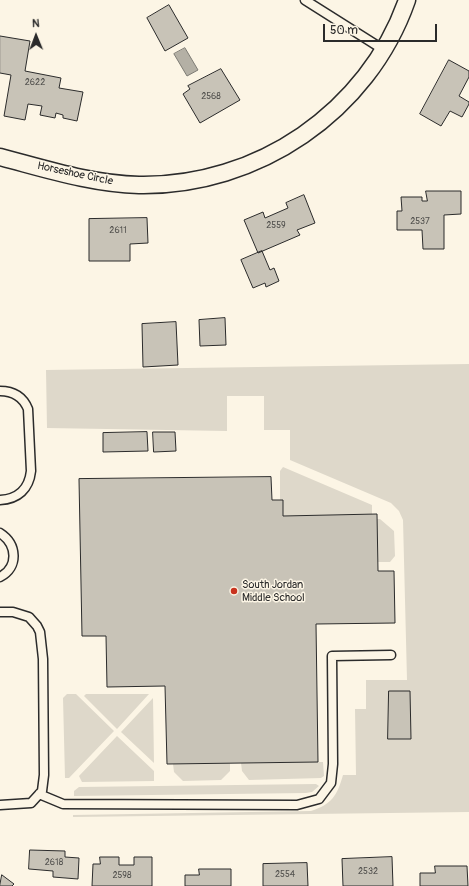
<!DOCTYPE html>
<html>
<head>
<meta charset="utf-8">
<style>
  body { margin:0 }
  #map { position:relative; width:469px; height:886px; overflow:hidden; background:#fcf5e5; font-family:Pangolin,sans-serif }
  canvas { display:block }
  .north { position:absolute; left:16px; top:16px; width:40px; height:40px; -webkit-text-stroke:3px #fcf5e5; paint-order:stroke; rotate:359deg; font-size:11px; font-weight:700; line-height:16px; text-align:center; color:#2b2b2b }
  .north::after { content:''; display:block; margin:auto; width:14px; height:18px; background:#2b2b2b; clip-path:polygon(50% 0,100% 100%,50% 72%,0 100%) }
  .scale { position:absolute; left:323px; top:24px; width:114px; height:18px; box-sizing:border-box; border:2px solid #2b2b2b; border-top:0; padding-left:5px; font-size:12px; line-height:14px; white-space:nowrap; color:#2b2b2b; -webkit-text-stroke:3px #fcf5e5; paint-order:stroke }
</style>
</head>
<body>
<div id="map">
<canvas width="469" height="886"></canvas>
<div class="north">N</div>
<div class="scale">50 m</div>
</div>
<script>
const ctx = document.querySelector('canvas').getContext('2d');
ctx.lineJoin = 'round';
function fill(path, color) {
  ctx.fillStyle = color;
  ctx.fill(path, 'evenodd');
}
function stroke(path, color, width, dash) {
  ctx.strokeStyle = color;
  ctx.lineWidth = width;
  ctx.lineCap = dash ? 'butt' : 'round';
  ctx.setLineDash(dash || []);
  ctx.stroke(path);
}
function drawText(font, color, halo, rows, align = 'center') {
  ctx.font = font + ' Pangolin,sans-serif';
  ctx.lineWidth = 3;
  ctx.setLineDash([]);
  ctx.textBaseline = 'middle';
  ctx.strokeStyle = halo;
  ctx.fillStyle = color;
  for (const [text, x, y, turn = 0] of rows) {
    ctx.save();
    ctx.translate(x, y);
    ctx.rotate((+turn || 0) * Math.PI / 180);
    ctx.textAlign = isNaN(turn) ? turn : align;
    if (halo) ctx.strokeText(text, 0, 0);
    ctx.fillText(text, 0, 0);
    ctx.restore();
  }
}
fill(new Path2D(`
  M469,364V812L73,817V815L311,811C332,804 337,796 343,775H356L355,709H366V680H407L403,520L399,511L391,503L290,460V430H264V396H227V431L47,428L46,370Z
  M283,467L372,505V514L283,516L280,500V471Z
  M377,519H380L394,531L395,556L390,562H378Z
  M67,694H76L114,731L69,778H65L63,698Z
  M86,694H149L117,729L84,696Z
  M153,698L154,763L121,732Z
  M117,736L154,771V781L82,782L79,776Z
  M323,762L324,776L321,778L249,780L242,771L241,763Z
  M230,763V771L221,780L183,781L174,772L173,764Z
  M316,784L319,786L312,792L306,793L74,796V791L79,787Z`), '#ded8ca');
const water = new Path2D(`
  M185,48L198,70L187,76L174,54Z`);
fill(water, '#b4b0a5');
stroke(water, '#7d7b74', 1);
const building = new Path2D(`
  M169,5L188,38L165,51L147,18Z
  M0,36L30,41L25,71L61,78L59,88L83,92L77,121L63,118V115L56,113L55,118L40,115L42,106L28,104L25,120L4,116L11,75L0,73Z
  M449,60L469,71V77L459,96L469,102V104L462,117L450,111L441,126L420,114Z
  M221,69L240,100L200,123L183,94L190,89L188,86Z
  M426,191H461V214L444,215V249H423L422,230H397V211H402L401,197H422V201H427Z
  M304,195L315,223L297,230L300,235L258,253L244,220L263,212L265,218L288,208L286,203Z
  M147,218L148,243L130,244V261H89V219Z
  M262,251L270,270L274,268L279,281L266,287L265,283L253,288L241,260Z
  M225,318L226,345L200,346L199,320Z
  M176,322L178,365L143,367L142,324Z
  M147,432L148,451L103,452V433Z
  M153,432H175L176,451L154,452Z
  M271,477L272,500H283V516L377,514L378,571H394L395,623L316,624L318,762L167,764L165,686L107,687L106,636H82L79,479Z
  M389,691H410L411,739H388Z
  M30,850L65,851V857L79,858L78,879L53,877V871L29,869Z
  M100,857H119V865H134V857H152V886H92L93,864H100Z
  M392,857L393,886H343L342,859Z
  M307,863L308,886H263V864Z
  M435,866H467L468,886H420V873H435Z
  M199,869H231V886H185V875H199Z
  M2,875L14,884L12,886H0Z`);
fill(building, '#c8c3b7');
stroke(building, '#2b2b2b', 1);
const lane = new Path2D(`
  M305,0L384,50
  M0,391C14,391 23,397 28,409L31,471C29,489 18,499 0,500
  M0,533C17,544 19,567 0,577
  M0,612H13L29,617L37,626L40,632L43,659L44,775L42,791L31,803L0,805
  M39,794L63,804L297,805L319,799L331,783L333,764L332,656L391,655`);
const street = new Path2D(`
  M0,157C46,169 92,184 139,185C257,187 368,112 407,0`);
stroke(lane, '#2b2b2b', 11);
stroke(street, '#2b2b2b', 19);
stroke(lane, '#fcf5e5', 8);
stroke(street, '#fcf5e5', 16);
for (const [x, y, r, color] of [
  [234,591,4,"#c8321e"]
]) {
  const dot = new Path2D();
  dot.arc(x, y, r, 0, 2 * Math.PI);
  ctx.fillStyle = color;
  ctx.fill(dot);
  stroke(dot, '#fcf5e5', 1.5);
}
drawText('9px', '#52514e', null, [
  ["2622",35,83],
  ["2568",211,97],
  ["2537",420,222],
  ["2559",276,226],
  ["2611",118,231],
  ["2618",54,863],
  ["2532",368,872],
  ["2554",285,875],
  ["2598",122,876]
]);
drawText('11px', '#2b2b2b', '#fcf5e5', [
  ["Horseshoe Circle",75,174,12]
]);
drawText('11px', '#2b2b2b', '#fcf5e5', [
  ["South Jordan",242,585],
  ["Middle School",242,598]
], 'left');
</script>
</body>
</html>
